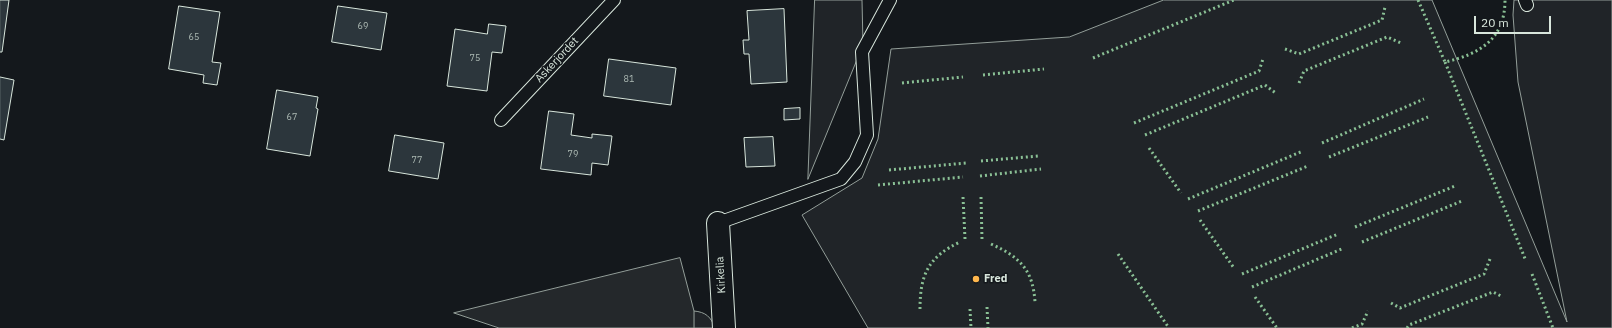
<!DOCTYPE html>
<html>
<head>
<meta charset="utf-8">
<style>
  body { margin:0 }
  #map { position:relative; width:1612px; height:328px; overflow:hidden; background:#14181c; font-family:"IBM Plex Sans",sans-serif }
  canvas { display:block }
  .scale { position:absolute; left:1474px; top:16px; width:77px; height:18px; box-sizing:border-box; border:2px solid #d8e6dc; border-top:0; padding-left:5px; font-size:12px; line-height:14px; white-space:nowrap; color:#d8e6dc; -webkit-text-stroke:3px #14181c; paint-order:stroke }
</style>
</head>
<body>
<div id="map">
<canvas width="1612" height="328"></canvas>
<div class="scale">20 m</div>
</div>
<script>
const ctx = document.querySelector('canvas').getContext('2d');
ctx.lineJoin = 'round';
function fill(path, color) {
  ctx.fillStyle = color;
  ctx.fill(path, 'evenodd');
}
function stroke(path, color, width, dash) {
  ctx.strokeStyle = color;
  ctx.lineWidth = width;
  ctx.lineCap = dash ? 'butt' : 'round';
  ctx.setLineDash(dash || []);
  ctx.stroke(path);
}
function drawText(font, color, halo, rows, align = 'center') {
  ctx.font = font + ' "IBM Plex Sans",sans-serif';
  ctx.lineWidth = 3;
  ctx.setLineDash([]);
  ctx.textBaseline = 'middle';
  ctx.strokeStyle = halo;
  ctx.fillStyle = color;
  for (const [text, x, y, turn = 0] of rows) {
    ctx.save();
    ctx.translate(x, y);
    ctx.rotate((+turn || 0) * Math.PI / 180);
    ctx.textAlign = isNaN(turn) ? turn : align;
    if (halo) ctx.strokeText(text, 0, 0);
    ctx.fillText(text, 0, 0);
    ctx.restore();
  }
}
const green = new Path2D(`
  M815,0H862L863,45L808,179Z
  M1164,0H1432L1567,322L1518,82L1513,15L1514,0H1612V328H868L802,215L862,178L878,139L891,49L1069,37Z
  M694,311C706,312 711,317 715,328H694Z`);
fill(green, '#202428');
stroke(green, '#939e99', 1);
const parking = new Path2D(`
  M680,258L694,311V328H499L454,313Z`);
fill(parking, '#24282b');
stroke(parking, '#939e99', 1);
const building = new Path2D(`
  M0,0H9L2,52H0Z
  M179,6L220,12L212,62L221,63L217,85L203,83L204,75L169,69Z
  M338,6L387,13L381,50L332,42Z
  M784,9L787,82L751,84L749,54H744L743,40H749L747,11Z
  M489,24L506,26L502,53L492,52L487,91L447,86L455,29L487,34Z
  M609,59L676,68L671,105L604,96Z
  M0,77L14,80L4,140L0,139Z
  M277,90L318,97L316,108L318,109L310,156L267,149Z
  M800,108V119L784,120V109Z
  M549,111L574,114L571,135L592,138V134L612,136L608,165L592,163L591,175L541,169Z
  M395,135L444,143L438,179L389,171Z
  M773,137L775,166L746,167L744,138Z`);
fill(building, '#2c363c');
stroke(building, '#d8e6dc', 1);
const service = new Path2D(`
  M1525,0L1527,5
  M501,120L614,0
  M718,223L841,179L855,162L867,135L862,52L890,0`);
const minor = new Path2D(`
  M718,223L724,328`);
stroke(service, '#d8e6dc', 14);
stroke(minor, '#d8e6dc', 24);
stroke(service, '#14181c', 12);
stroke(minor, '#14181c', 22);
stroke(new Path2D(`
  M1418,0L1445,62C1480,54 1505,39 1505,0
  M1285,49L1299,54L1382,20L1385,7
  M1093,58L1234,0
  M1445,62L1526,261
  M983,75L1044,69
  M902,83L963,77
  M1299,83L1304,71L1387,37L1401,43
  M1134,123L1259,71L1263,59
  M1145,135L1265,85L1277,94
  M1322,143L1424,99
  M1149,148L1181,193
  M1329,157L1428,117
  M981,161L1038,156
  M889,170L966,163
  M980,176L1041,169
  M878,185L963,177
  M963,197L965,239
  M981,197L982,240
  M1188,199L1303,151
  M1198,211L1308,166
  M1200,220L1234,268
  M1355,227L1455,186
  M1362,242L1462,201
  M991,244C1020,257 1033,270 1035,302
  M1118,254L1169,328
  M1242,274L1338,234
  M1532,274L1553,328
  M1252,287L1344,248
  M1255,297L1277,328
  M1391,303L1400,308L1484,274L1490,259
  M987,307L988,328
  M920,309C920,275 928,257 960,242
  M970,309L971,328
  M1352,328L1362,324L1368,311
  M1407,328L1409,325L1493,292L1503,297`), '#8ac095', 3, [2, 3]);
for (const [x, y, r, color] of [
  [976,279,4,"#ffb74d"]
]) {
  const dot = new Path2D();
  dot.arc(x, y, r, 0, 2 * Math.PI);
  ctx.fillStyle = color;
  ctx.fill(dot);
  stroke(dot, '#14181c', 1.5);
}
drawText('9px', '#adbab4', null, [
  ["69",363,26],
  ["65",194,37],
  ["75",475,58],
  ["81",629,79],
  ["67",292,117],
  ["79",573,154],
  ["77",417,160]
]);
drawText('11px', '#d8e6dc', '#14181c', [
  ["Askerjordet",557,60,-47],
  ["Kirkelia",721,275,-93]
]);
drawText('bold 11px', '#d8e6dc', '#14181c', [
  ["Fred",984,279]
], 'left');
</script>
</body>
</html>
